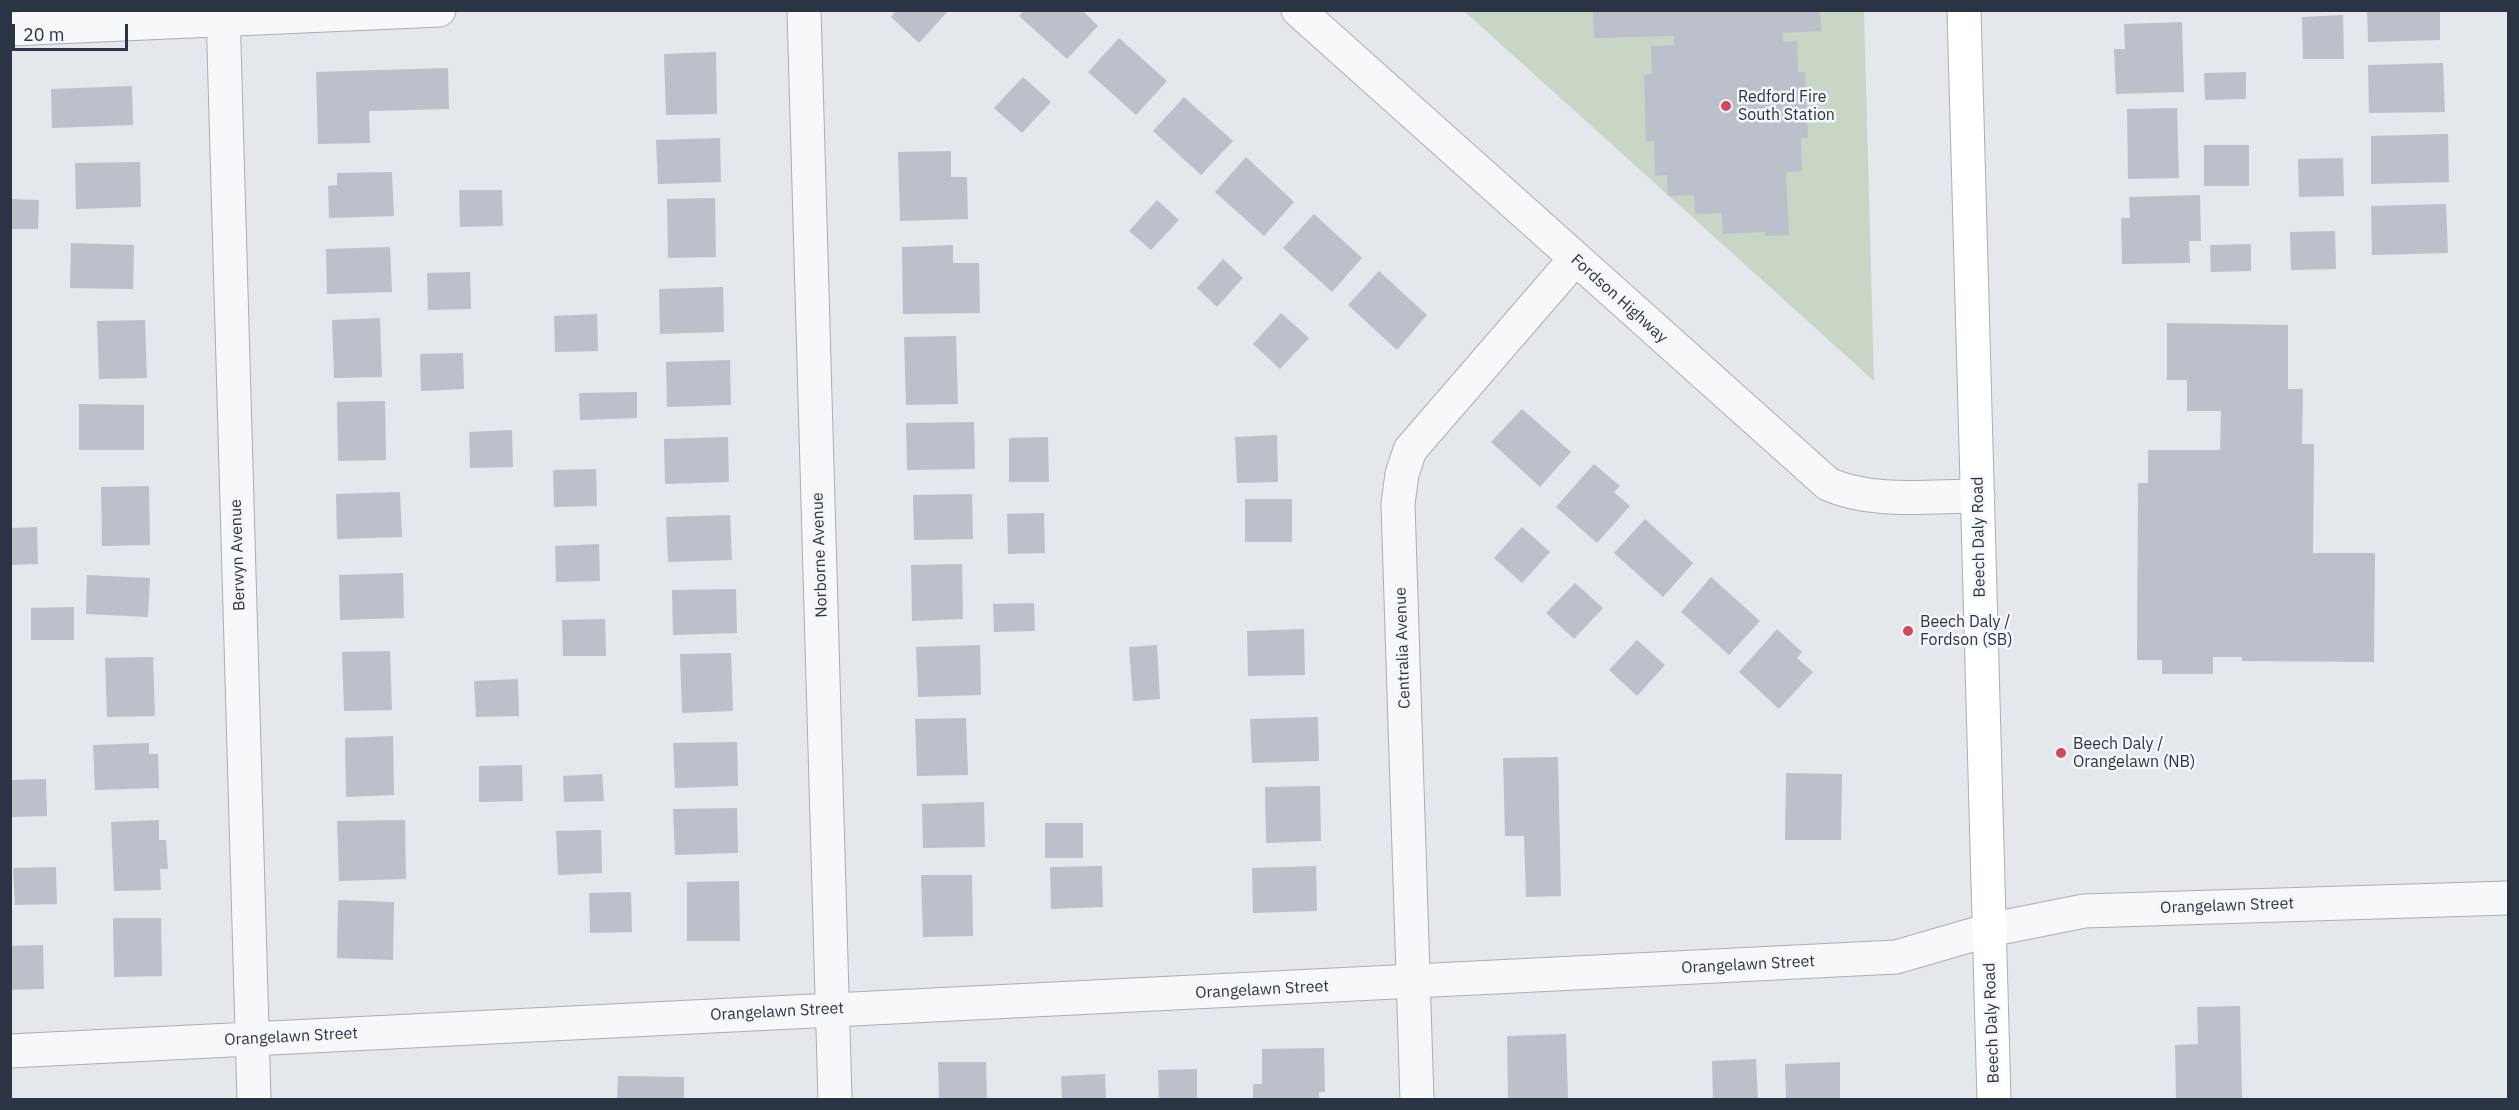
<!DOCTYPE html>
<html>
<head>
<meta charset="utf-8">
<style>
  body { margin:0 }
  #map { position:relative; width:2519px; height:1110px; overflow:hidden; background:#e4e7ec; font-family:"IBM Plex Sans",sans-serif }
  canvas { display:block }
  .frame { position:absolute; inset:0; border:12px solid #2b3445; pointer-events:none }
  .scale { position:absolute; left:12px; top:24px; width:116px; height:27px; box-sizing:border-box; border:3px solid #2b3445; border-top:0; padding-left:8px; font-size:18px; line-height:21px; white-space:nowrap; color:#2b3445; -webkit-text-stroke:4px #f4f6f9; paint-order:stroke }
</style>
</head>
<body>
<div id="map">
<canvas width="2519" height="1110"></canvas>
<div class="frame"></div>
<div class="scale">20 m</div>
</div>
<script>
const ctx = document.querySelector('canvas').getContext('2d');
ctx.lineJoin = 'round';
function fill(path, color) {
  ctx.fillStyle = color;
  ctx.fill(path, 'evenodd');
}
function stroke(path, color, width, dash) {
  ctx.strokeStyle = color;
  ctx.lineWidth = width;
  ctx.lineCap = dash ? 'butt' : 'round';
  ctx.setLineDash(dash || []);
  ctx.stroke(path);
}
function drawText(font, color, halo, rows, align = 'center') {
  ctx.font = font + ' "IBM Plex Sans",sans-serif';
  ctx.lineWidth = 5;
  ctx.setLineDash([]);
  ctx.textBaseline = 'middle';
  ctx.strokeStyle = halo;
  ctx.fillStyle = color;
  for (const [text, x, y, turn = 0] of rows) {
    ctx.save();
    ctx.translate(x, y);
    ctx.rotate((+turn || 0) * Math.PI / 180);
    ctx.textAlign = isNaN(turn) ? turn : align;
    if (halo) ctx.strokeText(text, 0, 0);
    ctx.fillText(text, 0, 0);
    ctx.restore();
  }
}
fill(new Path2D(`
  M1464,11H1864L1874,381Z`), '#c9d6c5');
fill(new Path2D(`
  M897,10H949L919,43L891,17Z
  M1024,10H1082L1098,26L1067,59L1019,16Z
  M1593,10H1820L1821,31L1783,33V42L1797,41L1798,72H1805L1808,138H1801L1802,171L1786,172L1789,235L1765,236V232L1723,234L1722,213L1695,214L1694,195L1668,196L1667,175L1655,176L1654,141L1646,142L1644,75L1652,74L1651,46L1674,45V36L1594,38Z
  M2367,10H2440V40L2368,42Z
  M2343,15L2344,59H2303L2302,17Z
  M2182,22L2184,92L2116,94L2114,49H2125L2124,24Z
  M1119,38L1167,81L1136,115L1088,72Z
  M716,52L717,114L666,115L664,54Z
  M2443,63L2445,112L2369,113L2368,65Z
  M448,68L449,109L369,111L370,143L318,144L316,72Z
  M2246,72V99L2205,100L2204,73Z
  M1023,77L1051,102L1022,133L994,108Z
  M132,86L133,125L52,128L51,89Z
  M1184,97L1233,141L1201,175L1153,131Z
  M2177,108L2179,178L2128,179L2127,109Z
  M2448,134L2449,182L2371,184V136Z
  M720,138L721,182L658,184L656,140Z
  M2204,145H2249V186H2204Z
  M951,151V177H967L968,219L900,221L898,152Z
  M1246,157L1294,202L1264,236L1215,192Z
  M2343,158L2344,196L2299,197L2298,159Z
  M140,162L141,207L76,209L75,163Z
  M392,172L394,216L329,218L328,186L337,185V173Z
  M459,190H502L503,226L460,227Z
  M2200,195L2201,241H2189L2190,263L2122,264L2121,218H2130L2129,197Z
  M715,198L716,257L668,258L667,199Z
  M10,199L39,200L38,229H10Z
  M1157,200L1179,220L1151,250L1129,231Z
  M2446,204L2448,253L2372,255L2371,206Z
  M1314,214L1362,258L1332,292L1283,248Z
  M2335,231L2336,269L2291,270L2290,232Z
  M71,243L134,245L133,289L70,288Z
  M2251,244V271L2211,272L2210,245Z
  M953,245V263H979L980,313L903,314L902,247Z
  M390,247L392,292L327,294L326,249Z
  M1223,259L1243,278L1217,307L1197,288Z
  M1379,271L1427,315L1397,350L1348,305Z
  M470,272L471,309L428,310L427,273Z
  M723,287L724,332L660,334L659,289Z
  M1281,313L1309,338L1280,369L1253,344Z
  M597,314L598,351L555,352L554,316Z
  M380,318L382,377L334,378L332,320Z
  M145,320L147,378L99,379L97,321Z
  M2167,323L2288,325V389H2303L2302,444H2314L2313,553H2375L2374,662L2242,661V657H2213V674H2162V660H2137L2138,483H2148V450H2220L2221,411H2187V380H2167Z
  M956,336L958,404L906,405L904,337Z
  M463,353L464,389L421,391L420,354Z
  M730,360L731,405L667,407L666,362Z
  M637,392V418L580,420L579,393Z
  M385,401L386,460L338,461L337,402Z
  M79,404L144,405V450H79Z
  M1522,409L1571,452L1540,487L1491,442Z
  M974,422L975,469L907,470L906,423Z
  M512,430L513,467L470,468L469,432Z
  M1277,435L1278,482L1237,483L1235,437Z
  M728,437L729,482L665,484L664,439Z
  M1048,437L1049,482H1009V438Z
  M1594,464L1620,486L1614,492L1630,506L1597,543L1556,507Z
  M596,469L597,506L554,507L553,470Z
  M149,486L150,545L102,546L101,487Z
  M400,492L402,537L337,539L336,494Z
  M972,494L973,539L914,540L913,495Z
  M1245,499H1292V542H1245Z
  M1044,513L1045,553L1008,554L1007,514Z
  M730,515L732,560L668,562L666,517Z
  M1645,519L1693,563L1663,597L1614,553Z
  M37,527L38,564L10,565V528Z
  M1522,527L1550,552L1522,583L1494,558Z
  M599,544L600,581L556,582L555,546Z
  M962,564L963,619L912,621L911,565Z
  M403,573L404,618L340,620L339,575Z
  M87,575L150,578L148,617L86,614Z
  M1711,577L1760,621L1729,655L1681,612Z
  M1575,583L1603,608L1574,639L1546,613Z
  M736,589L737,633L673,635L672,590Z
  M1034,603L1035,631L994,632L993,604Z
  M74,607V640H31V608Z
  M605,619L606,656H563L562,620Z
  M1304,629L1305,675L1248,676L1247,631Z
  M1777,629L1802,652L1797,658L1813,672L1779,709L1739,672Z
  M1637,640L1665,665L1637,696L1609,670Z
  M980,645L981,695L918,697L916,647Z
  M1157,645L1160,699L1133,701L1129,647Z
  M390,651L392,710L344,711L342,652Z
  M731,653L733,711L682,713L680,654Z
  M153,657L155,716L107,717L105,658Z
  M518,679L519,716L476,717L474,681Z
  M1318,717L1319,761L1252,763L1250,719Z
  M966,718L968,775L917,776L915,719Z
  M393,736L394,795L346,797L345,738Z
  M737,742L738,786L675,788L673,743Z
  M149,743V754H158L159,788L95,790L93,745Z
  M1558,757L1561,896L1526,897L1524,836H1505L1503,758Z
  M522,765L523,801L479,802V766Z
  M1786,773L1842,774L1841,840H1785Z
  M602,774L604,801L564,802L563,776Z
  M46,779L47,816L10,817V780Z
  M1320,786L1321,841L1266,843L1265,787Z
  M984,802L985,847L923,848L922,804Z
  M737,808L738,853L675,855L673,809Z
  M159,820V840H166L168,869H160L161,890L114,891L111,822Z
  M405,820L406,879L339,881L337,821Z
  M1045,823H1083V858H1045Z
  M601,830L602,873L558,875L556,831Z
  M1102,866L1103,907L1051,909L1050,867Z
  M1316,866L1317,911L1253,913L1252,868Z
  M56,867L57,904L15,905L13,868Z
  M921,875H972L973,936L923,937Z
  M739,881L740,941H687V882Z
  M631,892L632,932L590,933L589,893Z
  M338,900L394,902L393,960L337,958Z
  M113,918H161L162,976L114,977Z
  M43,945L44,989L10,990V946Z
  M2240,1006L2242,1100H2176L2175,1045L2198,1044L2197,1007Z
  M1566,1034L1568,1100H1508L1507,1036Z
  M1324,1048L1325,1092H1319V1100H1253V1084H1262V1049Z
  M1756,1059L1758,1100H1713L1712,1061Z
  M938,1062H986L987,1100H939Z
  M1840,1062V1100H1786L1785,1064Z
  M1197,1069V1100H1159L1158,1070Z
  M1105,1074L1106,1100H1062L1061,1076Z
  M618,1076L684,1077V1100H617Z`), '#bbc0ca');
const street = new Path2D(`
  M223,10L254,1100
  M804,10L835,1100
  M1298,10L1828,484C1872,504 1930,496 1978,496
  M10,29L439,10
  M10,1051L1896,957L1989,930L2084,911L2508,898
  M1417,1100L1398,504L1402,474L1410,450L1575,259`);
const secondary = new Path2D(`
  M1964,10L1994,1100`);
stroke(street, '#a9aeb7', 35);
stroke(secondary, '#a9aeb7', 35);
stroke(street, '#f7f8fa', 33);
stroke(secondary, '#fff', 33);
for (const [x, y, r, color] of [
  [1726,106,6,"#d1495b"],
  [1908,631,6,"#d1495b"],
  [2061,753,6,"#d1495b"]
]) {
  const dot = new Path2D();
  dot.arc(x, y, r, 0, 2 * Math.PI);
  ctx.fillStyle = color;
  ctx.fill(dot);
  stroke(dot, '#f4f6f9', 2);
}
drawText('16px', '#2b3445', '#f4f6f9', [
  ["Redford Fire",1738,97],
  ["South Station",1738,115],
  ["Beech Daly /",1920,622],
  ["Fordson (SB)",1920,640],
  ["Beech Daly /",2073,744],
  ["Orangelawn (NB)",2073,762]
], 'left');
drawText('16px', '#2b3445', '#f4f6f9', [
  ["Fordson Highway",1619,299,42],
  ["Beech Daly Road",1979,537,-91],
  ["Berwyn Avenue",238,555,-92],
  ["Norborne Avenue",820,555,-92],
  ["Centralia Avenue",1403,648,-92],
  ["Orangelawn Street",2227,906,-2],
  ["Orangelawn Street",1748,965,-3],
  ["Orangelawn Street",1262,990,-3],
  ["Orangelawn Street",777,1012,-3],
  ["Beech Daly Road",1992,1023,-92],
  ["Orangelawn Street",291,1037,-3]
]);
</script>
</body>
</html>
